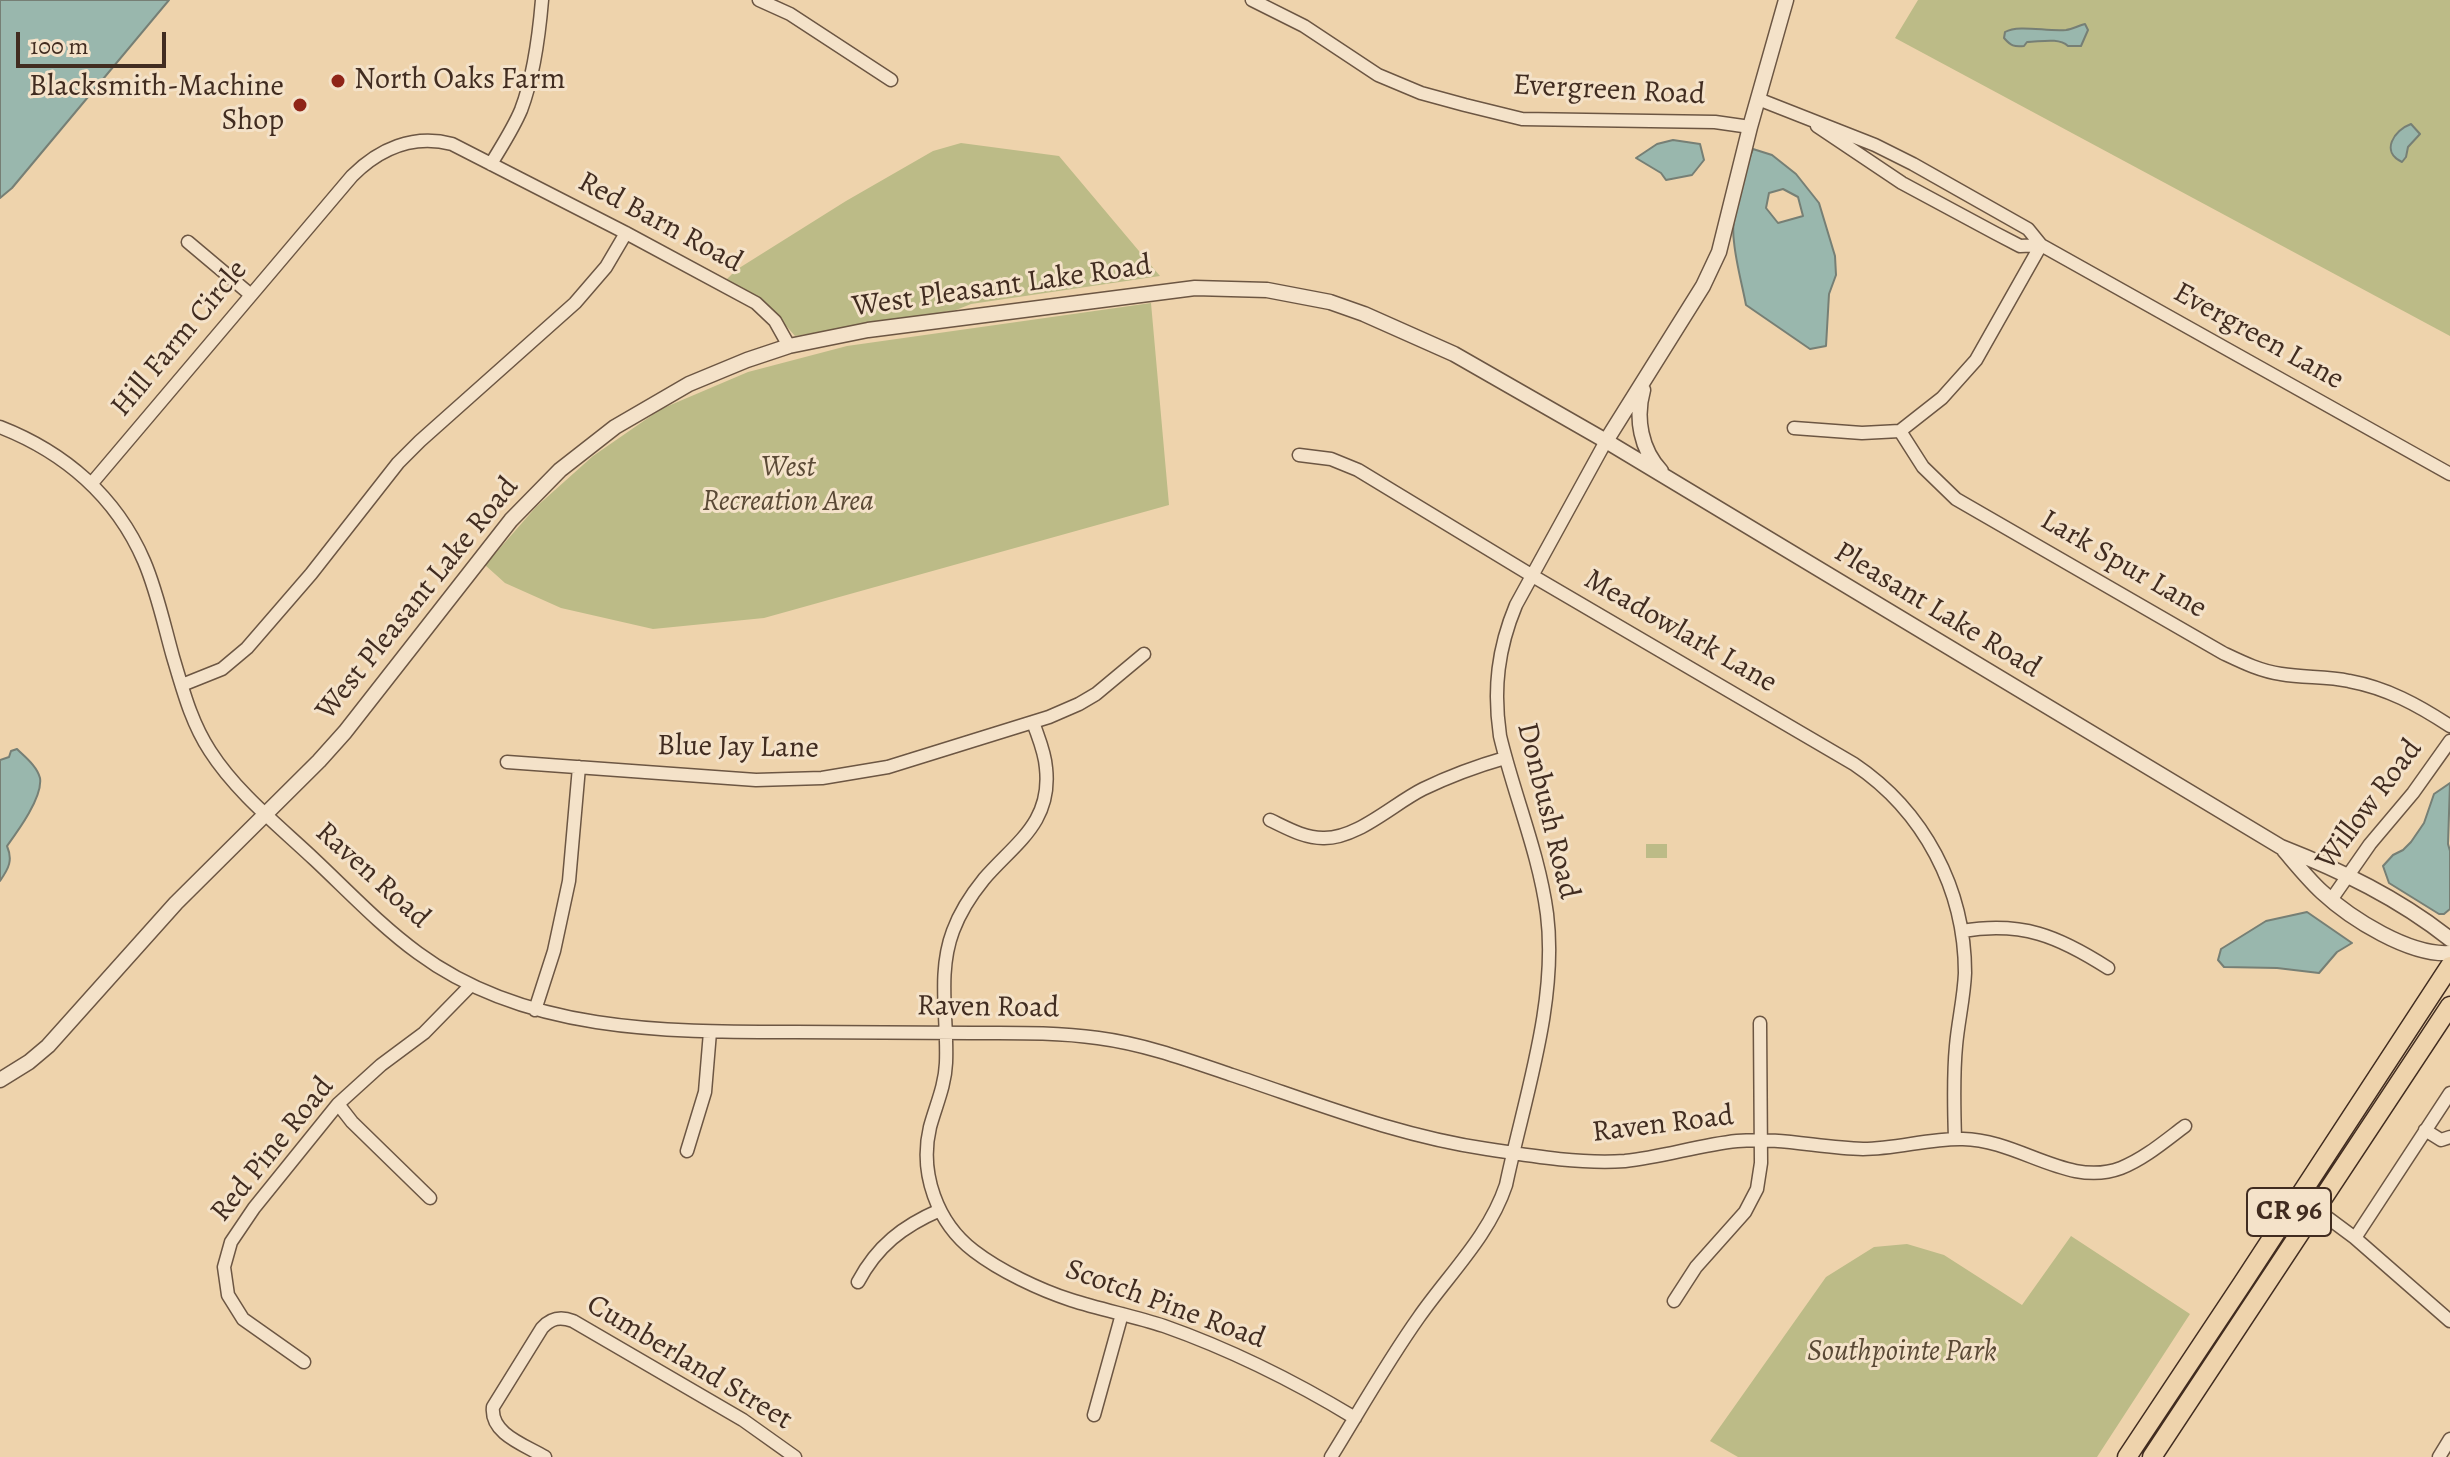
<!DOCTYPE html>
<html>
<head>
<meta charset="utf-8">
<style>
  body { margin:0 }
  #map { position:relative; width:2450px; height:1457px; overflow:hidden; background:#eed3ac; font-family:Alegreya,serif }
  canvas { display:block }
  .scale { position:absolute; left:16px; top:32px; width:150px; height:36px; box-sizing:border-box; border:4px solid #412c20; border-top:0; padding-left:10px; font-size:24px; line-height:28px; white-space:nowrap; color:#412c20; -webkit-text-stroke:6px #f4e2c9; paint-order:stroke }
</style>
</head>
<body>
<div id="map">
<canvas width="2450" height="1457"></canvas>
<div class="scale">100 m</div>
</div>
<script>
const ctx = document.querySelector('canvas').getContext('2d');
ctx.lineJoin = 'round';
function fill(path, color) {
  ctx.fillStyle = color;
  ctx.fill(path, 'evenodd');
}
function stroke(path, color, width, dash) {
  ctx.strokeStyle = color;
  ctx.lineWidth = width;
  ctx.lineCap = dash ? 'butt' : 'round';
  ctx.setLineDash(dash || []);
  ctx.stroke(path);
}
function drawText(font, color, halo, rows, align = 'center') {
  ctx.font = font + ' Alegreya,serif';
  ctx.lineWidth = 6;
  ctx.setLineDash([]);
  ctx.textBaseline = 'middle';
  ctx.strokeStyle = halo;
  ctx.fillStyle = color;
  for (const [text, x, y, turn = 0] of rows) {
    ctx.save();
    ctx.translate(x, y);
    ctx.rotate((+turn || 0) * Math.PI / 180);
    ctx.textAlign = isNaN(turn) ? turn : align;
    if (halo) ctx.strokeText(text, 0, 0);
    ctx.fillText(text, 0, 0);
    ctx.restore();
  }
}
fill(new Path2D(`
  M1918,0H2450V336L1895,38Z
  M961,143L1059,156L1160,276L971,304L956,310L795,336C775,312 752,296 726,280L736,270L846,201L933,151Z
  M1151,303L1169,505L764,618L653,629L561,608L505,583L485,565L536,507L593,456L661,409L748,372L847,346Z
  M1646,844H1667V858H1646Z
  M2071,1236L2190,1314L2097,1457H1738L1710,1441L1826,1277L1874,1247L1907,1244L1944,1255L2022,1305Z`), '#bcbb87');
const water = new Path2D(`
  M0,0H169L12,188L0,198Z
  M2085,24L2088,30L2081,46H2068C2058,37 2040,42 2027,42L2024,46C2014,47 2011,46 2004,38L2005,32C2019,24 2047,32 2066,30C2072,29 2078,26 2085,24Z
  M2411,124L2420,134L2408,147L2406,157L2402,162C2380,152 2394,130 2411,124Z
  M1673,140L1700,144L1704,160L1692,175L1666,180L1661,173L1636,158L1657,144Z
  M1753,149L1772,155L1796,174L1819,203L1835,256L1836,275L1829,294L1826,346L1810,349L1746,305C1742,284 1736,263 1734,242C1730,211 1742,177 1753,149ZM1783,189L1798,197L1803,216L1778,223L1766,208L1769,193Z
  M17,749C25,757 37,766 40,778C43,797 18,831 7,846C13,860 9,868 0,881V760L9,757L11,751Z
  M2450,783L2448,844L2450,851V909L2444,914H2439L2389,883L2383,866L2393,855L2403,850L2411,842L2424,823L2434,794Z
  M2307,912L2352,943L2337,952L2319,973L2277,968L2224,967L2218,960L2221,949L2266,921Z`);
fill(water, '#99b7ad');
stroke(water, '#767f75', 2);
const minor = new Path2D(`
  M759,0L790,14L891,80
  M1252,0L1304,26L1378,75L1421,93L1465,105L1522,119L1715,122L1750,127
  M1758,99L1875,145L1913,164L2028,229L2041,245L2450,474
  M1817,126L1902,183L1995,233L2020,246L2041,245
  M491,164C501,147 513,129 521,110C534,76 539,36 542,0
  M188,242L251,295
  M0,427C64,452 116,496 144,561C157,591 164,625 173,657C183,690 191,722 210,751C237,793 279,826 315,860C349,892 381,926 418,953C526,1033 667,1032 795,1032C854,1032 913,1033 972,1033C1014,1033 1056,1032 1098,1038C1144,1044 1188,1060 1232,1075C1316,1103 1398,1136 1487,1149C1532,1156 1579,1164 1625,1161C1663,1157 1699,1145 1737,1141C1780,1137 1820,1148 1863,1149C1897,1149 1930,1138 1963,1139C2020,1140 2068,1188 2121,1168C2144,1159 2165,1141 2185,1126
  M1794,428L1862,433L1900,431
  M1900,431L1923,467L1956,499L2223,653C2242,662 2260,671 2281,674C2304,678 2327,676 2349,681C2387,688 2418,705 2450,726
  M1900,431L1942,398L1976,360L2041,245
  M1299,455L1331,459L1358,470L1531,575L1854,764C1924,811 1965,889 1965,973C1964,998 1958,1022 1956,1046C1953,1077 1954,1108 1955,1139
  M92,483L352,176C379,149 413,134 452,144L626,233L756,303L775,321L789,346
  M182,685L222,669L247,648L311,574L398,463L420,441L575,303L606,267L626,233
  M1033,722C1038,737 1045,752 1046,768C1052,823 1015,843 984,879C971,895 960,912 953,931C937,973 948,1019 946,1063C945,1086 936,1105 930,1127C919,1173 937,1223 974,1251C1000,1271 1040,1290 1071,1300C1102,1310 1134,1316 1164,1326C1232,1350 1294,1381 1355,1418
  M507,762L756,780L822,778L888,767L1049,717L1079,704L1096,694L1144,654
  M1270,820C1287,828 1304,838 1323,838C1357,839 1393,804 1423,789C1450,776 1477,766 1505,758
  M2331,900L2370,844L2413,793L2450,741
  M1962,931C2022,921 2058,936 2108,968
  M535,1010L554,951L569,881L579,767
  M338,1104L352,1122L430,1198
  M2425,1130L2441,1140L2450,1137
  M687,1151L705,1092L710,1032
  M2316,1209L2355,1238L2450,1321
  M2355,1238L2450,1093
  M858,1282C877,1246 903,1226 940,1210
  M1674,1301L1696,1267L1745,1212L1757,1189L1761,1163L1760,1023
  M304,1362L243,1319L228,1295L224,1267L231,1242L254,1208L338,1104L381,1065L424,1033L470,986
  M1094,1415L1122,1314
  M545,1457C525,1445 490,1434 493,1407L542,1328C551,1318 560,1316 573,1321L743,1420L795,1457
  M1331,1457C1360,1410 1387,1362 1419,1317C1449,1274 1489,1236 1506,1185C1524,1099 1558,1002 1547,914C1539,853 1514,795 1500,736C1493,689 1498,648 1516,605L1606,441
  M2439,1457L2450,1439`);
const tertiary = new Path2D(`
  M1643,390C1635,418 1641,450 1661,471
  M1606,441L1703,286L1719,252L1750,127L1786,0
  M2284,850C2296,864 2308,879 2322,892C2351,919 2410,956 2450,953
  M0,1080L29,1062L48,1046L176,903L319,761L345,732L511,520L560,470L615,427L689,384L747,360L789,346L868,330L1195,288L1267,290L1330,302L1364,314L1454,354L1606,441L2281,847C2342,871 2398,898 2450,939`);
const primary = new Path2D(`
  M2127,1457L2242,1284L2450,966
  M2152,1457L2450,1006`);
stroke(minor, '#6c5643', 15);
stroke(tertiary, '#6c5643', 17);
stroke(primary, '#412c20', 21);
stroke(minor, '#f4e2c9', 12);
stroke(tertiary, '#f4e2c9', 14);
stroke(primary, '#eed3ac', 18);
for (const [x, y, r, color] of [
  [338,81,8,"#8f2418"],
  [300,105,8,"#8f2418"]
]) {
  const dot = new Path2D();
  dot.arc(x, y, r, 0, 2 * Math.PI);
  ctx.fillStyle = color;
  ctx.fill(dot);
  stroke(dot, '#f4e2c9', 3);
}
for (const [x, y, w] of [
  [2289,1212,84]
]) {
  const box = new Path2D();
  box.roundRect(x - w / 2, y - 24, w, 48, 6);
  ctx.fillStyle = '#f4e2c9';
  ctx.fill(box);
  stroke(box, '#412c20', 2);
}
drawText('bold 28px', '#412c20', null, [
  ["CR 96",2289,1212]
]);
drawText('30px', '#412c20', '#f4e2c9', [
  ["North Oaks Farm",354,81],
  ["Blacksmith-Machine",284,88,"right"],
  ["Shop",284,122,"right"]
], 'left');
drawText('30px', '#412c20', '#f4e2c9', [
  ["Evergreen Road",1609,91,3],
  ["Red Barn Road",660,223,28],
  ["West Pleasant Lake Road",1002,287,-8],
  ["Evergreen Lane",2258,337,29],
  ["Hill Farm Circle",180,339,-50],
  ["Lark Spur Lane",2123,565,30],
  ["West Pleasant Lake Road",418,599,-51],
  ["Pleasant Lake Road",1937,611,31],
  ["Meadowlark Lane",1680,632,30],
  ["Blue Jay Lane",738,748,1],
  ["Willow Road",2370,805,-53],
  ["Donbush Road",1547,811,76],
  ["Raven Road",372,876,42],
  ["Raven Road",988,1008,1],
  ["Raven Road",1663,1125,-7],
  ["Red Pine Road",273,1150,-51],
  ["Scotch Pine Road",1165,1305,20],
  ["Cumberland Street",689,1363,31]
]);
drawText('italic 30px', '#5a4935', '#f4e2c9', [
  ["West",788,469],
  ["Recreation Area",788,503],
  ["Southpointe Park",1902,1353]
]);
</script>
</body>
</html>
